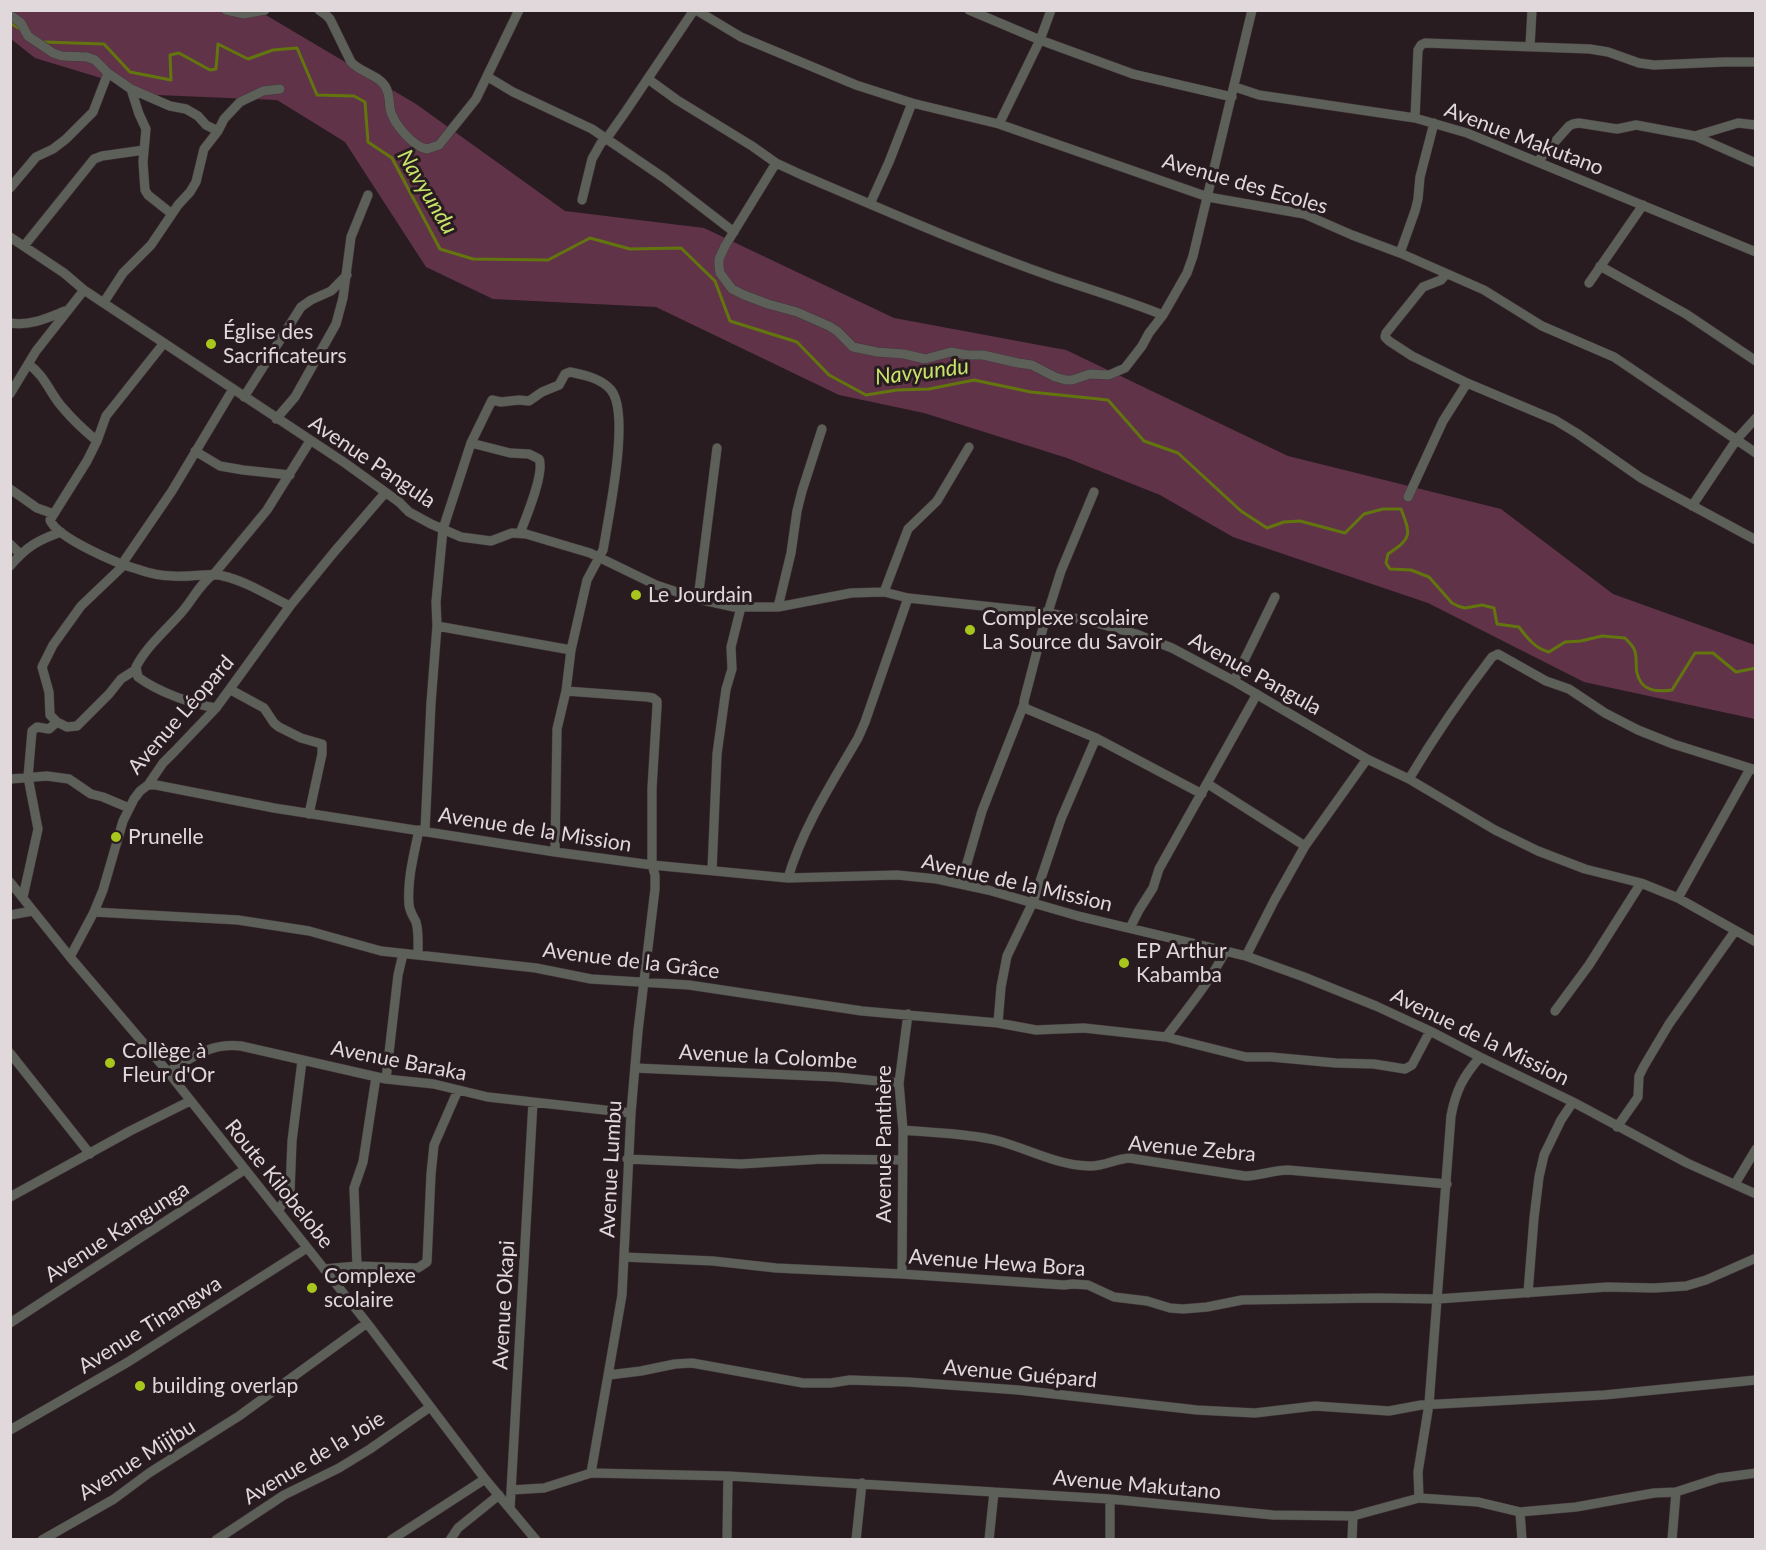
<!DOCTYPE html>
<html>
<head>
<meta charset="utf-8">
<style>
  body { margin:0 }
  #map { position:relative; width:1766px; height:1550px; overflow:hidden; background:#281c21; font-family:Lato,sans-serif }
  canvas { display:block }
  .frame { position:absolute; inset:0; border:12px solid #e0d8db; pointer-events:none }
</style>
</head>
<body>
<div id="map">
<canvas width="1766" height="1550"></canvas>
<div class="frame"></div>
</div>
<script>
const ctx = document.querySelector('canvas').getContext('2d');
ctx.lineJoin = 'round';
function fill(path, color) {
  ctx.fillStyle = color;
  ctx.fill(path, 'evenodd');
}
function stroke(path, color, width, dash) {
  ctx.strokeStyle = color;
  ctx.lineWidth = width;
  ctx.lineCap = dash ? 'butt' : 'round';
  ctx.setLineDash(dash || []);
  ctx.stroke(path);
}
function drawText(font, color, halo, rows, align = 'center') {
  ctx.font = font + ' Lato,sans-serif';
  ctx.lineWidth = 6;
  ctx.setLineDash([]);
  ctx.textBaseline = 'middle';
  ctx.strokeStyle = halo;
  ctx.fillStyle = color;
  for (const [text, x, y, turn = 0] of rows) {
    ctx.save();
    ctx.translate(x, y);
    ctx.rotate((+turn || 0) * Math.PI / 180);
    ctx.textAlign = isNaN(turn) ? turn : align;
    if (halo) ctx.strokeText(text, 0, 0);
    ctx.fillText(text, 0, 0);
    ctx.restore();
  }
}
fill(new Path2D(`
  M10,11H259L416,104L565,211L704,228L894,318L1066,350L1288,456L1501,509L1613,594L1755,645V719L1584,682L1428,603L1233,537L1160,495L1067,458L924,413L839,395L656,307L493,299L426,267L345,142L277,100L157,95L35,58L11,39Z`), '#613349');
stroke(new Path2D(`
  M10,23L22,30
  M43,42L104,44L130,72L171,80L170,55L179,53L210,70L216,69L218,44L248,59L273,50L297,48L317,95L354,96L365,102L368,142L392,158L440,249L473,259L548,260L590,238L630,249L681,248L715,281L730,321L797,342L829,375L866,395L897,390L929,389L974,380L1031,392L1108,400L1144,441L1178,453L1241,511L1267,528L1284,522L1300,521L1345,533L1364,514L1383,509H1401C1411,535 1412,538 1388,554L1386,563L1390,569L1411,570L1429,577L1452,603L1458,606L1465,608L1482,605L1494,608L1497,624L1519,627C1527,638 1536,649 1549,652L1565,642L1581,641L1602,636L1625,638C1628,641 1632,645 1634,649C1638,657 1635,665 1637,673C1641,692 1658,692 1672,690L1695,653H1713L1736,672L1756,668`), '#63760e', 3);
const minor = new Path2D(`
  M226,10L244,14L265,10
  M319,10L326,15L330,19L351,62C361,73 377,74 385,86C390,94 389,101 390,109C393,123 413,147 427,149L439,145L476,99L519,10
  M696,10L741,37L856,85L912,103L999,124L1208,197L1304,214L1352,235L1400,253L1484,290L1542,326L1614,357L1756,453
  M969,10L1040,40L1133,74L1232,97
  M10,15L21,23L28,36L53,53L62,56L87,57L95,60L108,73L131,89L170,106L186,109L198,116L206,125L218,131
  M1530,46L1532,10
  M488,77L513,92L592,129L664,178L734,232
  M648,79L677,100L752,146L776,163L802,175C886,211 970,248 1056,278C1092,290 1128,301 1163,315
  M1235,87L1259,95L1415,118L1467,133L1756,252
  M131,89L139,114L146,129L143,162L145,190L148,195L172,214
  M1415,118L1418,50L1421,45L1425,43L1590,49L1608,52L1639,63L1654,65L1724,62H1756
  M999,124L1040,40L1051,10
  M1695,136L1738,123L1756,125
  M1538,161L1569,126L1573,124L1579,123L1617,129L1636,125L1695,136L1756,163
  M776,163L725,246L719,259V266L720,273L732,289L744,295L768,304L797,312L829,326L837,331L853,347L877,352L904,354L925,359L951,352L967,355H983L1018,363L1032,365L1055,377L1066,380H1072L1090,374L1109,375L1125,368L1142,346L1149,333L1163,315L1187,273L1193,256L1252,10
  M10,188L36,157L53,149L66,139L93,112L108,73
  M582,200L592,159L601,143L607,138L626,111L694,10
  M870,204L889,162L912,103
  M10,237L64,273L84,290L345,463L399,502L409,512L431,524L461,537L491,541L512,533L526,534L590,553L656,585L698,599L734,607H778L851,593L884,592L908,598L1049,613L1097,623L1136,634L1172,648L1234,681L1367,759L1409,779L1495,830L1538,851L1585,869L1641,883L1678,898L1756,942
  M24,246L94,159L102,156L144,150
  M1400,253L1415,211L1418,199L1420,177L1434,123
  M1600,266L1686,314L1756,361
  M1446,274L1441,280L1423,287L1386,333L1385,337L1389,341L1412,356L1467,383L1555,420L1578,434L1641,478L1756,540
  M1589,283L1643,205
  M104,302L123,273L151,245L178,205L190,192L196,182L204,149L218,131L224,119L240,102L263,91L280,89
  M10,323C31,326 47,318 65,311
  M164,343L106,416L97,441L87,461L50,520C57,538 118,564 137,569C148,573 161,576 173,576C189,578 208,572 223,576C246,581 269,596 290,606
  M28,364C45,375 50,394 63,408C73,420 85,431 97,441
  M10,394L36,351L84,290
  M244,397L301,307L311,300L331,291L347,275
  M276,419L295,397L336,324L343,298L351,237L368,195
  M471,443L510,453L529,454L539,459C545,472 526,518 520,533
  M195,451L220,466L243,470L290,475
  M10,489L37,508L54,514
  M1094,492L1061,571L1043,628L1024,701V706L1027,709L1096,738L1202,794
  M1408,497L1443,421L1467,383
  M1692,506L1737,439L1756,418
  M10,544L20,554
  M122,564L172,491L233,389
  M124,565L81,606L53,645L42,667L49,692L50,715L57,722L67,727L77,726L109,694L121,679L135,670
  M10,566C26,547 38,540 61,532
  M884,592L908,529L937,501L969,447
  M698,599L717,448
  M778,607L791,553L797,511L802,491L822,429
  M437,626L571,650
  M1234,681L1275,597
  M231,690L264,708L274,723L279,727L301,738L322,744V754L309,814
  M566,691L647,697L653,698L657,701V706L652,788V865L655,875V889L638,1031L631,1113L622,1295L591,1473
  M216,708C192,704 158,692 138,677L136,667C146,647 166,630 181,613C192,601 200,583 214,574L267,510L310,441
  M10,779L47,776L69,779L91,794L103,797L129,808
  M1409,779C1434,737 1462,696 1492,657L1498,654L1546,681L1569,689L1605,713L1638,730L1673,744L1756,770
  M1208,784L1305,846
  M148,785H156L274,808L555,852L652,865L788,878L897,875L937,879L988,890L1078,916L1246,956L1304,977L1376,1006L1430,1031L1480,1057L1573,1102L1687,1163L1756,1194
  M425,831L431,703L437,626L436,602L443,529L471,443L492,400L501,402L519,400L529,401L542,392L559,385L565,374L570,372C584,375 601,378 611,390C630,413 610,508 605,539L603,550L587,580L571,650L566,691L557,729L555,852
  M712,870L717,754L726,689L732,669L731,647L741,607
  M788,878C803,827 832,783 858,738L865,722L908,598
  M10,882L70,957L168,1072L367,1323L485,1479L536,1540
  M961,884L982,811L1024,704
  M23,897L38,829L28,777L32,731L37,727L49,729L57,722
  M1678,898L1750,769
  M94,912L238,920L309,931L381,951L536,968L591,979L689,985L862,1011L998,1023L1036,1030L1084,1028L1166,1037L1246,1057H1271L1336,1063L1374,1064L1405,1069L1412,1065L1430,1031
  M10,915L33,911
  M1130,928L1139,910L1153,888L1159,869L1257,694
  M418,955C418,944 419,932 416,922C413,916 410,912 409,905C407,880 414,854 419,830
  M1246,956L1274,901L1305,846L1367,759
  M70,957L94,912L103,890L123,821L134,799L140,791L148,785L163,763L175,751L216,708L290,606L335,551L385,493
  M1555,1011L1589,965L1641,883
  M998,1023L1001,987L1007,956L1033,902L1061,819L1096,738
  M1166,1037C1187,1009 1209,983 1225,952
  M10,1053L90,1154
  M635,1068L836,1077L899,1083
  M168,1072C193,1057 210,1043 241,1046L386,1079L434,1084L488,1097L631,1113
  M386,1079L398,975L403,954
  M1617,1127L1638,1097L1639,1076L1644,1066L1669,1024L1735,931
  M903,1130C933,1133 966,1133 995,1140C1027,1148 1055,1165 1089,1166C1103,1167 1115,1159 1129,1158L1245,1176C1260,1176 1273,1170 1288,1170L1447,1184
  M627,1159L741,1164L822,1159L902,1160
  M1735,1184L1756,1149
  M10,1197L130,1131L190,1101
  M278,1211L290,1192L292,1141L302,1061
  M624,1257L713,1261L776,1268L902,1274L1064,1285L1073,1284L1088,1285L1114,1297L1147,1301L1170,1308L1183,1309L1207,1307L1242,1300L1377,1298L1437,1299L1607,1287L1654,1288L1686,1286L1706,1280L1756,1258
  M357,1266L418,1268L427,1262L431,1174L434,1145L458,1090
  M324,1269L357,1266L354,1188L363,1162L376,1077
  M902,1274L903,1130L899,1083L908,1014
  M1528,1293L1534,1218L1539,1177L1544,1155L1561,1120L1573,1102
  M10,1323L244,1170
  M609,1375L641,1371L675,1364L692,1363L803,1383H831L850,1380L908,1382L1018,1390L1197,1410L1255,1413L1315,1406L1389,1411L1421,1405L1604,1395L1756,1380
  M10,1430L128,1362L307,1248
  M511,1490L544,1488L591,1473L728,1476L1110,1499L1273,1515L1353,1516L1419,1498L1478,1502L1520,1512L1576,1507L1654,1493L1676,1492L1719,1478L1756,1473
  M1419,1498L1418,1472L1429,1404L1451,1116C1456,1090 1463,1077 1480,1057
  M510,1509L533,1102
  M1520,1512L1522,1540
  M42,1540L114,1499L149,1473L239,1416L367,1323
  M216,1540L284,1495L339,1468L370,1449L430,1407
  M391,1540L485,1479
  M450,1540L458,1528L499,1495
  M727,1540L728,1476
  M856,1540L862,1483
  M989,1540L994,1492
  M1110,1540V1499
  M1352,1540L1353,1516
  M1672,1540L1676,1492`);
stroke(minor, '#42363b', 10);
stroke(minor, '#5d5f59', 9);
for (const [x, y, r, color] of [
  [211,344,6,"#a8c71c"],
  [636,595,6,"#a8c71c"],
  [970,630,6,"#a8c71c"],
  [116,837,6,"#a8c71c"],
  [1124,963,6,"#a8c71c"],
  [110,1063,6,"#a8c71c"],
  [312,1288,6,"#a8c71c"],
  [140,1386,6,"#a8c71c"]
]) {
  const dot = new Path2D();
  dot.arc(x, y, r, 0, 2 * Math.PI);
  ctx.fillStyle = color;
  ctx.fill(dot);
  stroke(dot, '#281c21', 2);
}
drawText('21px', '#e0d8db', '#281c21', [
  ["Avenue Makutano",1524,139,21],
  ["Avenue des Ecoles",1245,184,16],
  ["Avenue Pangula",372,462,34],
  ["Avenue Pangula",1255,674,29],
  ["Avenue Léopard",181,715,-49],
  ["Avenue de la Mission",535,830,9],
  ["Avenue de la Mission",1017,883,13],
  ["Avenue de la Grâce",631,961,7],
  ["Avenue de la Mission",1480,1037,26],
  ["Avenue la Colombe",768,1057,3],
  ["Avenue Baraka",399,1061,11],
  ["Avenue Panthère",884,1144,-90],
  ["Avenue Zebra",1192,1149,5],
  ["Avenue Lumbu",611,1169,-87],
  ["Route Kilobelobe",279,1184,51],
  ["Avenue Kangunga",117,1232,-33],
  ["Avenue Hewa Bora",997,1263,4],
  ["Avenue Okapi",504,1305,-87],
  ["Avenue Tinangwa",150,1325,-32],
  ["Avenue Guépard",1020,1374,5],
  ["Avenue de la Joie",314,1458,-31],
  ["Avenue Mijibu",137,1460,-32],
  ["Avenue Makutano",1137,1485,5]
]);
drawText('21px', '#e0d8db', '#281c21', [
  ["Église des",223,332],
  ["Sacrificateurs",223,356],
  ["Le Jourdain",648,595],
  ["Complexe scolaire",982,618],
  ["La Source du Savoir",982,642],
  ["Prunelle",128,837],
  ["EP Arthur",1136,951],
  ["Kabamba",1136,975],
  ["Collège à",122,1051],
  ["Fleur d'Or",122,1075],
  ["Complexe",324,1276],
  ["scolaire",324,1300],
  ["building overlap",152,1386]
], 'left');
drawText('italic 22px', '#c7e469', '#281c21', [
  ["Navyundu",427,192,59],
  ["Navyundu",922,372,-7]
]);
</script>
</body>
</html>
